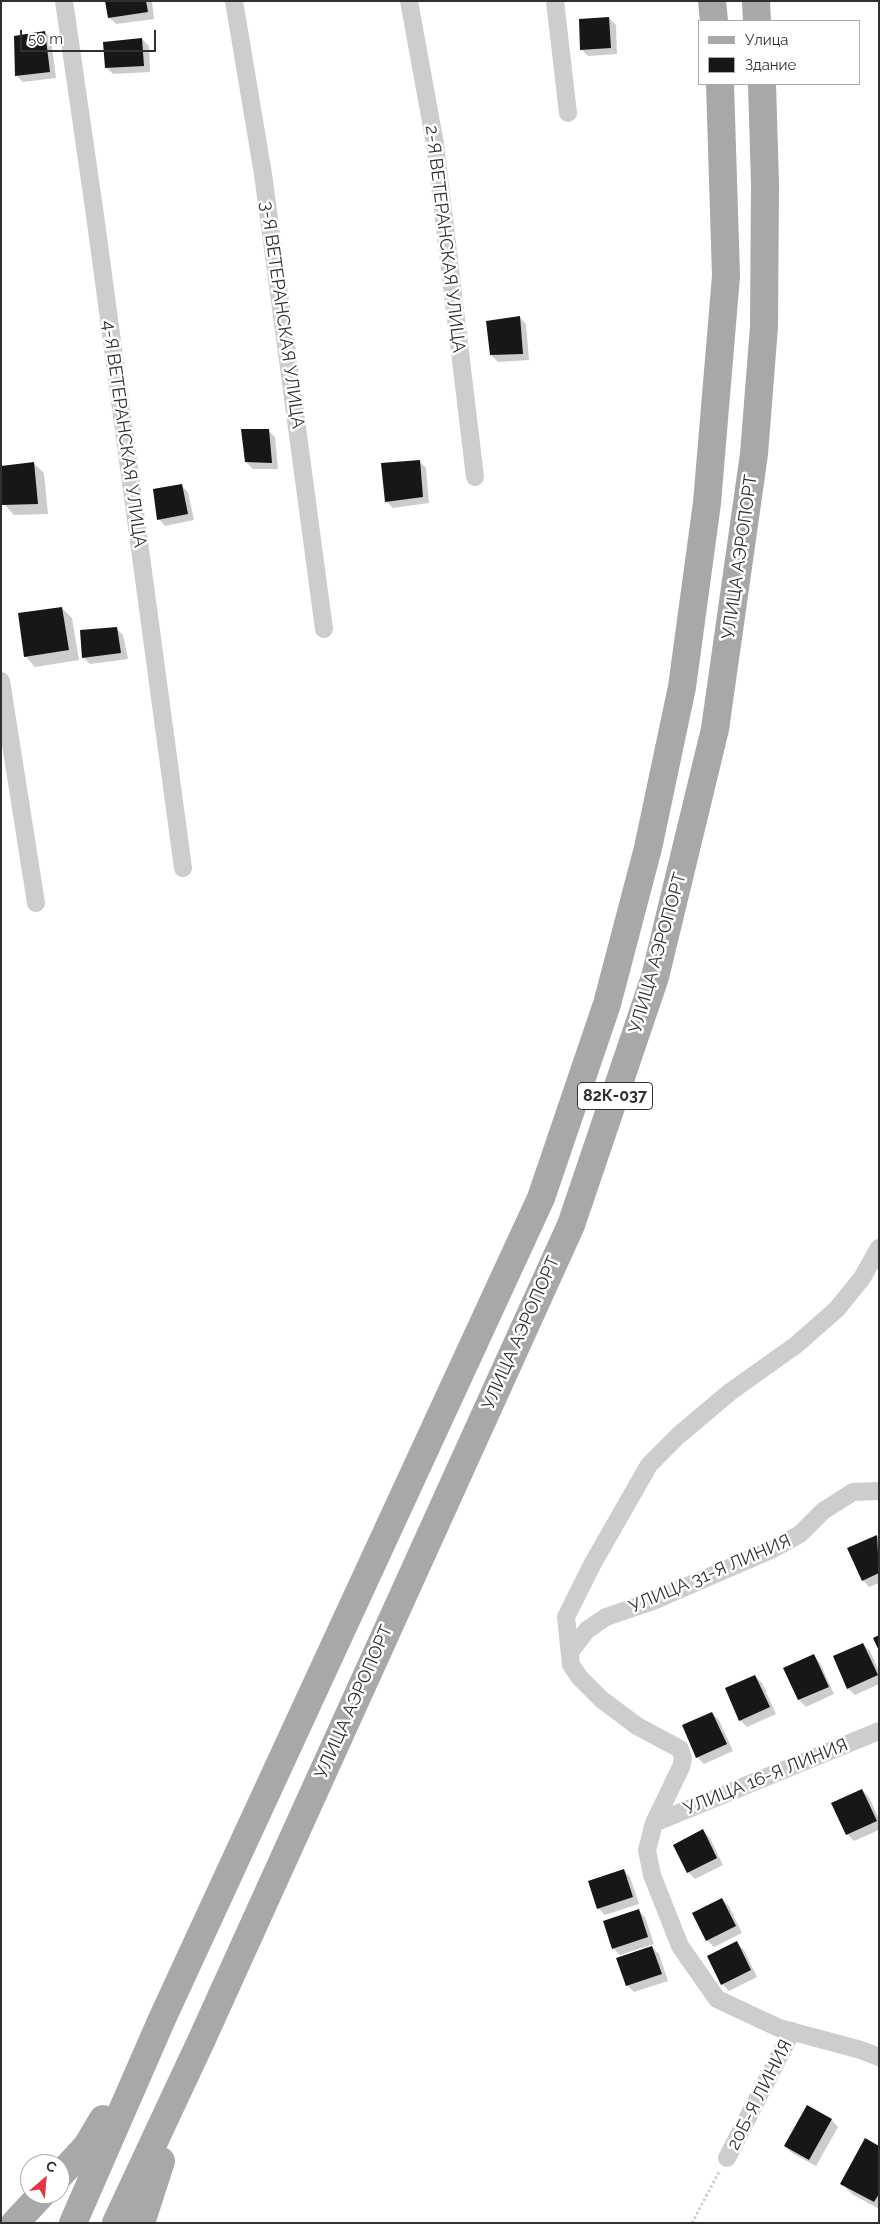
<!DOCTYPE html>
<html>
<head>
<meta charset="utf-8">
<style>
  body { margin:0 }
  #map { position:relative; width:880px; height:2224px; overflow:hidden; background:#fff; font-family:Raleway,sans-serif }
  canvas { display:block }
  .frame { position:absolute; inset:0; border:2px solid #303030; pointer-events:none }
  .legend { position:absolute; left:698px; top:20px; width:162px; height:65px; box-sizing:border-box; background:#fff; border:1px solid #acacac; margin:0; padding:6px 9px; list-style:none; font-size:15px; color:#303030 }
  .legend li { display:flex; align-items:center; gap:10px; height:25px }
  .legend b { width:25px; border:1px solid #acacac }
  .north { position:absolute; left:20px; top:2154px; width:50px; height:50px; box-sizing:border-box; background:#fff; border:1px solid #acacac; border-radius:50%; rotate:27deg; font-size:14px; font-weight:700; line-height:20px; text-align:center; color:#303030 }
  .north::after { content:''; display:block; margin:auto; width:18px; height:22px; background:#e13842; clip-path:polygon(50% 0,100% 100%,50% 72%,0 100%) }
  .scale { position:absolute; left:20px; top:30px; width:136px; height:22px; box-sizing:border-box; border:2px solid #303030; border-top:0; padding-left:6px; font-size:15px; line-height:18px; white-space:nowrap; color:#303030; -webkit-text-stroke:4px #fff; paint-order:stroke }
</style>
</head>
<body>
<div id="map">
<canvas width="880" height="2224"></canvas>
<div class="frame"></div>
<ul class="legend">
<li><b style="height:6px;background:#a8a8a8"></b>Улица</li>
<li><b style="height:14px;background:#171717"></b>Здание</li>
</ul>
<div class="north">С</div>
<div class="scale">50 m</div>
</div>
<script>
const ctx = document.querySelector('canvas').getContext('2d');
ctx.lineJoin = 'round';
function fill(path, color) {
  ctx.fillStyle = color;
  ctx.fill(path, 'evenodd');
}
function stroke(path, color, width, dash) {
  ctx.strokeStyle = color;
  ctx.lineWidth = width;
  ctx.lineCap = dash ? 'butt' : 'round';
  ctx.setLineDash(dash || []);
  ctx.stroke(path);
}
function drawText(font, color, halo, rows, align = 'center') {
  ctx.font = font + ' Raleway,sans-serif';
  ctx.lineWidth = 5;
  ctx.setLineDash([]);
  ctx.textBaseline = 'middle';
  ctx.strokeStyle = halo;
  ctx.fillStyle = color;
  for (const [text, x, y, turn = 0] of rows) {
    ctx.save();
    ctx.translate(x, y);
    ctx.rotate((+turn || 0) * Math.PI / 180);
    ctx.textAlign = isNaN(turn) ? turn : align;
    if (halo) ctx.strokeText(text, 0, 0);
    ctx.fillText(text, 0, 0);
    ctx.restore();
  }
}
fill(new Path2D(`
  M106,1H152L154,19L116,24L109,17Z
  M609,18L616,25L617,54L588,56L581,49Z
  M45,32L51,39L56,78L23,82L17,76Z
  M142,39L149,46L150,72L113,74L106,67Z
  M519,317L526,324L529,360L498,362L491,355Z
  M268,430L275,437L278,469H253L246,462Z
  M419,461L426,468L429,503L393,508L386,501Z
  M33,463L44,473L48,514L14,515L4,504L1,467Z
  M182,486L188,492L194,520L165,526L159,519Z
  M62,608L72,618L79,660L35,667L25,656Z
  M116,628L123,635L128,659L90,664L83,657Z
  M877,1536L879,1538V1583L869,1587L863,1580L849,1549Z
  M863,1644L870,1651L879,1671V1684L855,1695L848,1688Z
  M814,1656L820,1663L834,1694L806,1707L799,1700L785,1669Z
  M755,1676L762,1683L776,1714L747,1727L740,1720Z
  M712,1713L719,1720L733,1751L704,1764L697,1757Z
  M862,1790L869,1797L879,1819V1830L854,1841L847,1834Z
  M703,1831L710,1838L723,1865L695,1879L688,1872Z
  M623,1870L630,1877L639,1904L605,1915L598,1908Z
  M722,1899L729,1906L742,1933L714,1947L707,1940L693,1913Z
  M638,1910L645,1917L654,1944L620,1955L613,1948Z
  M737,1943L744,1950L757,1977L729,1991L722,1984Z
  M652,1947L659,1954L668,1981L634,1992L627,1985Z
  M807,2107L832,2120L838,2127L816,2166L792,2153L785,2146Z
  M879,2147V2209L852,2194L842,2184Z`), '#0003');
fill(new Path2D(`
  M105,1H146L148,12L108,18Z
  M609,17L611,48L580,50L579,19Z
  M45,31L50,72L15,76L14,36Z
  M142,38L144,66L105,68L103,42Z
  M520,316L523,354L490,355L486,321Z
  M241,429H269L272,463L245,462Z
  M420,460L423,497L385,502L381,463Z
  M34,462L38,504L2,505L1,466Z
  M182,484L188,514L157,520L153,489Z
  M62,607L69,650L24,657L18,613Z
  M117,627L121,653L82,658L80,630Z
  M877,1535L879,1573L862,1581L847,1548Z
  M879,1635V1651L873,1638Z
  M863,1643L878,1675L847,1689L833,1656Z
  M814,1654L829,1687L798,1700L783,1668Z
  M755,1675L770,1707L739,1721L725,1688Z
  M712,1712L727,1744L696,1758L682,1725Z
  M862,1789L877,1821L846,1835L831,1803Z
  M703,1829L717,1858L687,1873L673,1845Z
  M624,1869L633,1897L597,1909L588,1881Z
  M722,1898L736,1926L706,1941L692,1913Z
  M639,1909L648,1937L612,1949L603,1921Z
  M737,1941L751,1970L721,1985L707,1956Z
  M652,1946L662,1974L626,1986L616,1958Z
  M807,2105L832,2119L809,2160L784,2146Z
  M865,2138L879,2146V2194L874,2202L840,2184Z`), '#171717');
stroke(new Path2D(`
  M692,2223L719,2172`), '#cdcdcd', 3, [2.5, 2.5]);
stroke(new Path2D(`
  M64,1L94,208L183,868
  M234,1L263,174L324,629
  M409,1L435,144L475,477
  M555,1L568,113
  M1,681L36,903
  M879,1248L862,1278L837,1309L796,1345L730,1392L679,1435L649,1465L593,1563L566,1617L571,1665L580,1678L601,1699L637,1726L680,1749L683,1758L681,1767L654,1823L647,1850L652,1875L680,1946L717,1999L779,2028L861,2050L879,2057
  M570,1652L587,1630L606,1617L653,1601L773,1549L800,1534L823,1511L853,1492L879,1491
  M654,1823L879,1731
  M727,2158L792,2031`), '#cdcdcd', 18);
stroke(new Path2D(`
  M712,1L714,21
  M756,1L757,21
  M60,2175L87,2146L103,2119
  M15,2223L42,2194
  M73,2223L162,2019L541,1198L607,1004L648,848L682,687L707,503L726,276L720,84
  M116,2223L202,2039L571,1225L655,977L715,729L754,454L764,327L765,184L762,84
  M141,2223L161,2161`), '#a8a8a8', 28);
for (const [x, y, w] of [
  [615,1096,75]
]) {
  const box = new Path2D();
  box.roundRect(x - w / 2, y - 13.5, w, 27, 4);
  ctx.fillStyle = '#fff';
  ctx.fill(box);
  stroke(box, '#303030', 1);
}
drawText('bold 16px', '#303030', null, [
  ["82К-037",615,1096]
]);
drawText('18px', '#303030', '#fff', [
  ["2-Я ВЕТЕРАНСКАЯ УЛИЦА",445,239,83],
  ["3-Я ВЕТЕРАНСКАЯ УЛИЦА",282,315,82],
  ["4-Я ВЕТЕРАНСКАЯ УЛИЦА",124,434,82],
  ["УЛИЦА АЭРОПОРТ",740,557,-82],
  ["УЛИЦА АЭРОПОРТ",658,953,-74],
  ["УЛИЦА АЭРОПОРТ",521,1333,-66],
  ["УЛИЦА 31-Я ЛИНИЯ",710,1574,-23],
  ["УЛИЦА АЭРОПОРТ",354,1702,-66],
  ["УЛИЦА 16-Я ЛИНИЯ",766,1777,-22],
  ["20Б-Я ЛИНИЯ",760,2095,-63]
]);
</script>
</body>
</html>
